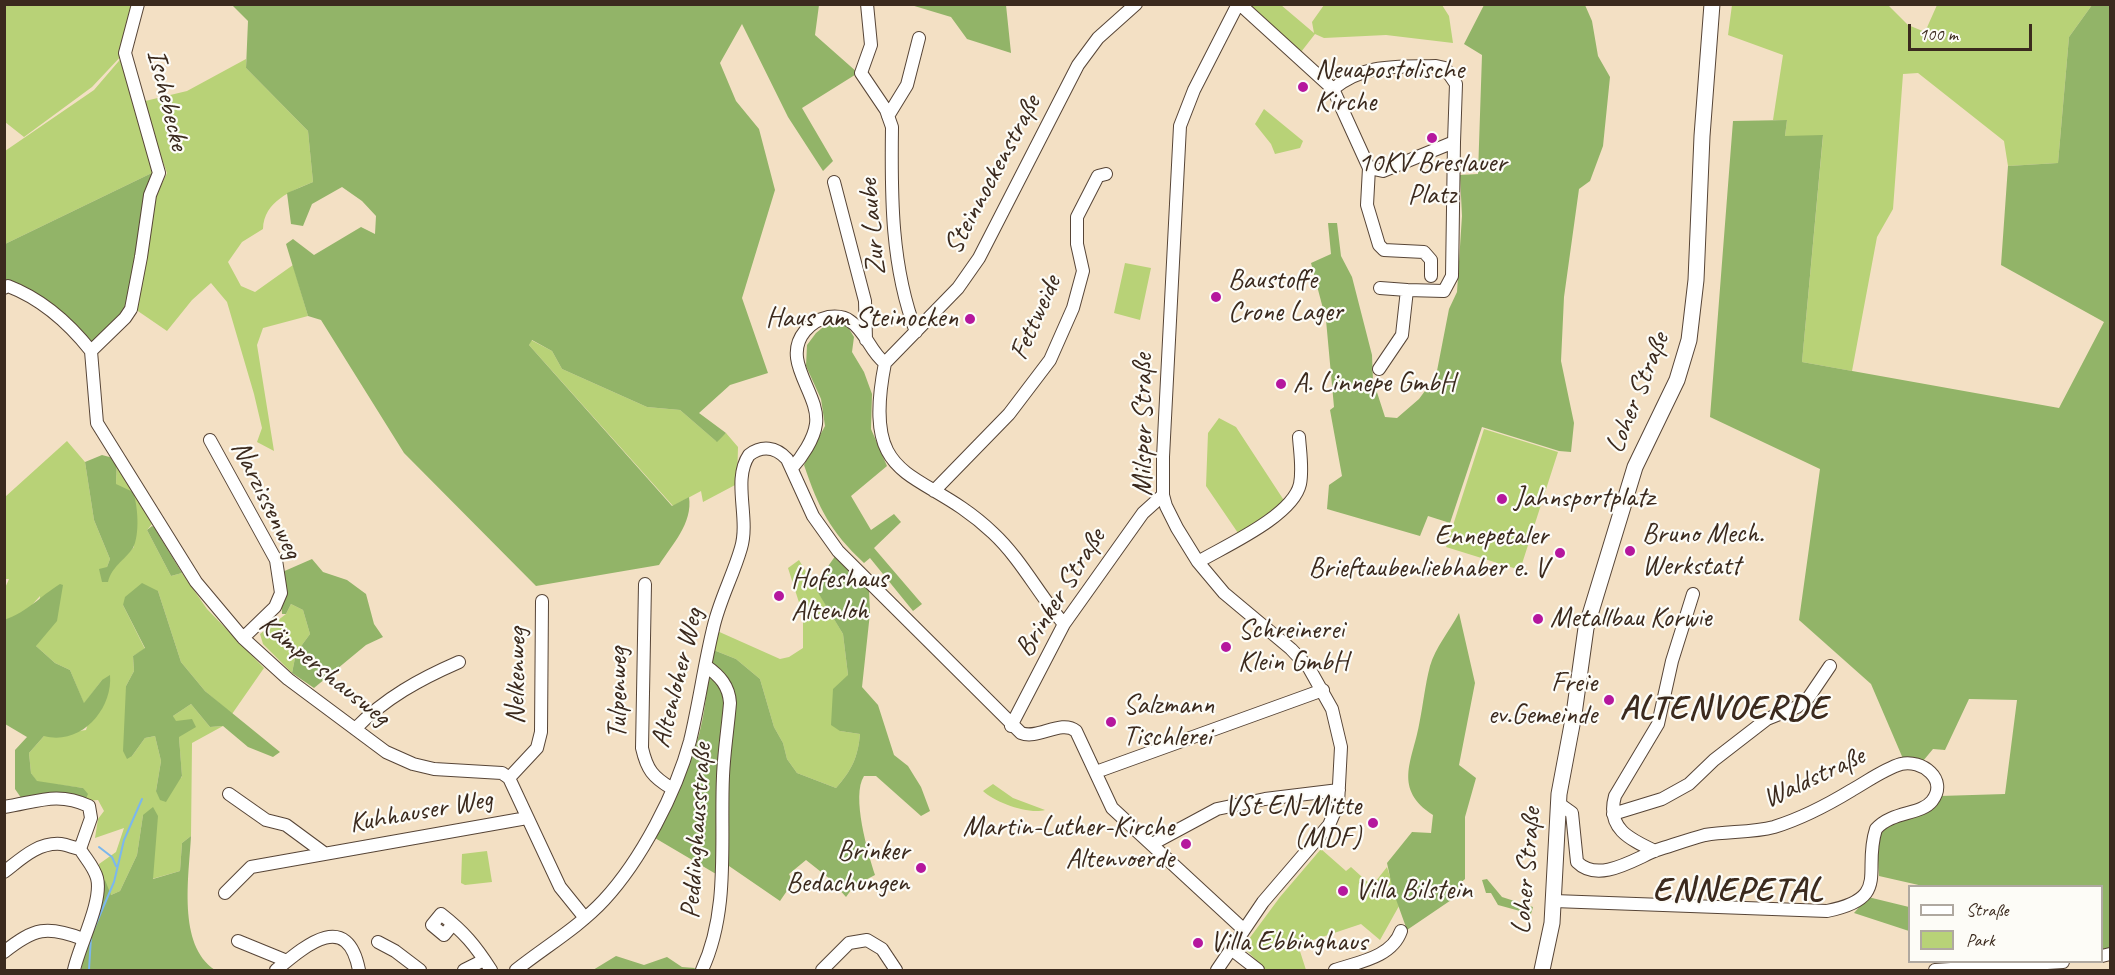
<!DOCTYPE html>
<html>
<head>
<meta charset="utf-8">
<style>
  body { margin:0 }
  #map { position:relative; width:2115px; height:975px; overflow:hidden; background:#f3e0c4; font-family:Caveat,sans-serif }
  canvas { display:block }
  .frame { position:absolute; inset:0; border:6px solid #3b2a1e; pointer-events:none }
  .legend { position:absolute; left:1908px; top:885px; width:195px; height:78px; box-sizing:border-box; background:#fdfcf7; border:2px solid #afa8a0; margin:0; padding:8px 10px; list-style:none; font-size:18px; color:#3b2a1e }
  .legend li { display:flex; align-items:center; gap:12px; height:30px }
  .legend b { width:30px; border:2px solid #afa8a0 }
  .scale { position:absolute; left:1908px; top:24px; width:124px; height:27px; box-sizing:border-box; border:3px solid #3b2a1e; border-top:0; padding-left:8px; font-size:18px; line-height:21px; white-space:nowrap; color:#3b2a1e; -webkit-text-stroke:4px #fdfcf7; paint-order:stroke }
</style>
</head>
<body>
<div id="map">
<canvas width="2115" height="975"></canvas>
<div class="frame"></div>
<ul class="legend">
<li><b style="height:8px;background:#fff"></b>Straße</li>
<li><b style="height:16px;background:#b8d277"></b>Park</li>
</ul>
<div class="scale">100 m</div>
</div>
<script>
const ctx = document.querySelector('canvas').getContext('2d');
ctx.lineJoin = 'round';
function fill(path, color) {
  ctx.fillStyle = color;
  ctx.fill(path, 'evenodd');
}
function stroke(path, color, width, dash) {
  ctx.strokeStyle = color;
  ctx.lineWidth = width;
  ctx.lineCap = dash ? 'butt' : 'round';
  ctx.setLineDash(dash || []);
  ctx.stroke(path);
}
function drawText(font, color, halo, rows, align = 'center') {
  ctx.font = font + ' Caveat,sans-serif';
  ctx.lineWidth = 4.5;
  ctx.setLineDash([]);
  ctx.textBaseline = 'middle';
  ctx.strokeStyle = halo;
  ctx.fillStyle = color;
  for (const [text, x, y, turn = 0] of rows) {
    ctx.save();
    ctx.translate(x, y);
    ctx.rotate((+turn || 0) * Math.PI / 180);
    ctx.textAlign = isNaN(turn) ? turn : align;
    if (halo) ctx.strokeText(text, 0, 0);
    ctx.fillText(text, 0, 0);
    ctx.restore();
  }
}
fill(new Path2D(`
  M4,5H137L124,53L92,87L24,137L5,122Z
  M1251,5H1281L1314,33L1312,22L1324,5H1442L1449,16L1453,43L1386,35L1324,38L1315,34L1301,52Z
  M1732,5H1888L1908,25L1925,32L1937,5H2092L2069,37L2058,163L2008,166L2004,141L1918,73L1903,74L1893,209L1877,237L1852,371L1802,362L1823,136H1785L1787,120H1773L1783,55L1728,35Z
  M124,55L156,171L5,244V151L94,90Z
  M246,59V68L308,131L313,182C291,191 264,201 263,229L242,242L228,262L241,286L255,292L293,265L308,316L263,328L257,345L274,451L257,442L262,428L254,394L227,302L211,283L192,300L167,331L132,307L154,200L167,173L141,102L187,91Z
  M1264,109L1303,141L1300,148L1275,154L1271,144L1255,124Z
  M1125,263L1151,268L1140,320L1114,313Z
  M531,340L552,351L562,369L647,407L680,410L716,441L726,433L738,447L737,484L703,502L701,491L673,506L529,345Z
  M1219,418L1236,427L1285,502L1272,515L1238,533L1206,486L1208,433Z
  M1484,429L1558,452L1520,570L1446,547Z
  M67,441L85,462L94,520L110,559L107,567L111,571L134,547L116,484L117,459L152,524L147,530L171,576L182,573L207,609L264,668L232,714L205,691L181,662L158,591L123,605L145,649L133,656L134,671L126,686L132,756L145,738L155,736L161,761L156,791L182,777L179,737L173,716L191,704L210,727L223,726L192,743L191,836L182,843L180,871L152,879L153,853L143,815L137,855L120,891L111,895L101,886L99,864L116,852L124,828L95,838L98,819L104,811L98,800L85,801L83,788L37,782L31,773L29,753L44,736L86,730L102,680L84,704L70,670L55,663L36,646L40,596L25,613L5,620V588L9,579H5V497Z
  M799,560L843,634L848,675L840,731L860,734C858,757 852,770 836,788L797,773L787,759L783,743L774,727L760,679L736,659L711,649L715,630L780,659L789,657L803,648V615L788,568Z
  M291,604L303,610L310,634L296,653L292,673L263,644L260,634L286,614Z
  M993,784L1013,798L1045,810C1029,815 994,802 983,791Z
  M1321,849L1346,871L1351,867L1372,886L1387,867L1399,906L1380,940L1361,924L1298,945L1306,970H1266L1243,947L1280,897Z
  M487,851L492,882L465,885L461,883L462,854Z`), '#b8d277');
fill(new Path2D(`
  M232,5H819L815,35L858,73L802,108L833,161L823,171L788,117L742,24L720,63L736,101L759,129L775,190L742,298L768,373L730,385L699,413L726,433L717,442L680,410L647,407L562,369L552,351L532,340L529,345L672,506L689,497C693,523 672,545 659,565L536,586L404,453L321,320L308,316L286,244L293,239L314,255L361,227L375,234L376,216L362,201L342,187L312,204L303,226L291,224L287,193L313,182L308,131L246,68L248,21Z
  M911,5H1006L1011,53L967,39L951,17Z
  M1484,5H1585L1592,21L1598,56L1610,77L1603,146L1590,181L1579,189L1564,297L1561,361L1574,423L1571,452L1559,451L1482,427L1450,523L1428,516L1420,536L1327,509L1329,485L1342,476L1330,410L1334,407L1326,320L1311,263L1331,254L1328,223H1337L1341,256L1352,277L1372,355L1373,380L1385,417L1397,418L1419,399L1436,376L1449,309L1457,292L1462,216L1460,175L1478,174L1482,55L1464,44Z
  M2092,5H2110V949L2102,951V886H1923L1879,876L1877,842L1880,830L1940,796L2005,794L2017,700L1969,699L1945,750L1933,749L1923,761H1904L1871,684L1799,620L1820,469L1710,417L1733,121L1787,120L1785,136L1823,135L1802,362L2059,408L2104,322L2001,265L2008,166L2058,163L2069,37Z
  M156,171L128,307L92,345L5,284V244Z
  M845,322L854,337L852,352L864,372L872,394L871,429L887,466L851,496L871,530L894,514L901,522L874,548L922,604L913,611L870,558L864,563C830,531 819,509 804,465L825,426L821,399L806,366L807,345L816,333L827,324Z
  M102,455L117,459L116,484L133,492C138,505 140,535 133,548C124,561 112,566 108,582H102L99,569L107,567L110,559L94,520L85,462Z
  M152,526L154,527L182,573L171,576L147,530Z
  M836,555L869,590L870,613L862,687L878,705L894,755L908,766L921,787L930,811L921,816L876,776H864C851,796 868,853 875,875L854,886L846,897L830,879L806,860L789,874L793,882L780,901L729,866L716,874L655,838C670,808 686,778 696,745C706,714 708,680 711,649L736,659L760,679L774,727L783,743L787,759L797,773L836,788C852,770 858,757 860,734L840,731L831,725L833,689L848,675L843,634L814,586Z
  M312,559L323,572L347,580L366,594L374,624L383,637L366,645L314,688L292,673L296,653L310,634L303,610L291,604L286,614H282L280,573Z
  M142,583L158,591L181,662L205,691L280,752L273,757L248,747L223,726L210,727L191,704L173,716L176,721L192,719L196,727L179,737L182,776L166,802L160,800L156,791L161,761L155,736L145,738L132,756L127,759L123,751L126,686L134,671L133,656L145,648L123,605L125,597Z
  M60,584L63,585L57,621L36,646L55,663L70,670L84,703L102,680L110,675C113,710 80,746 44,736L29,753L31,773L37,781L83,788L88,794L85,801L26,805L15,789V750L27,737L5,724L4,620C29,611 39,597 60,584Z
  M1459,613L1475,683L1459,765L1476,778L1465,817V879L1458,885L1460,894L1407,930L1393,891L1387,863L1412,832L1431,833L1433,815C1393,789 1412,762 1419,725C1423,706 1425,685 1430,666C1435,648 1450,630 1459,613Z
  M153,807L158,816L153,879L180,871L182,843L191,836C189,876 177,945 215,970H81L101,886L105,880L111,895L120,891L137,855L143,815Z
  M1487,879L1502,897L1533,907L1531,914L1498,905L1491,893H1486L1482,880Z
  M1868,897L1909,907V931L1854,913Z
  M616,956L644,965L667,957L682,967L695,968L694,970H593Z`), '#92b468');
stroke(new Path2D(`
  M99,847L112,857L116,866
  M93,931L114,882L124,840L142,799
  M89,970L91,937`), '#7bb7ed', 2);
const minor = new Path2D(`
  M867,4L871,45L861,73L886,110L892,127C891,196 891,267 916,332
  M1237,5L1244,8L1333,89L1369,168L1383,171L1454,142L1456,84L1445,68L1436,66C1398,67 1364,63 1333,89
  M888,116L907,85L919,38
  M1369,168L1367,205L1379,245L1384,250L1424,252L1431,260V276
  M834,182L865,301L866,340
  M4,288L8,286C42,299 68,322 91,351
  M1380,288L1407,290
  M91,351L97,423L196,582L243,638L288,679L386,752L413,764L434,769L502,773L509,778L560,887L585,918
  M91,351L125,318L131,309L141,257L150,195L159,173L125,53L138,4
  M885,363L958,288L979,258L1078,65L1098,38L1136,4
  M885,363C860,490 922,465 993,533C1021,559 1039,595 1064,624
  M1379,369L1402,335L1407,290L1444,291L1452,276L1454,142
  M210,440L276,560L281,593L275,607L243,638
  M792,468C802,457 814,439 816,424C820,393 780,361 805,331C811,324 819,319 828,317C836,316 844,316 850,321C866,331 870,352 885,363
  M934,491L1009,414L1050,360L1073,308L1083,271L1077,244V217L1098,176L1106,174
  M1198,562C1225,546 1293,516 1300,484C1303,469 1300,452 1299,437
  M645,584L642,748C647,770 653,777 671,788
  M1011,726L1064,624L1143,513L1163,495
  M355,729C385,698 420,679 459,662
  M1096,772L1323,690
  M509,778L537,748L541,732L542,601
  M229,794L266,820L286,825L324,853
  M4,807C37,802 57,791 89,806L91,818L80,849
  M1613,814L1662,799L1689,784L1714,760L1767,719L1797,707L1809,697L1830,666
  M1152,844L1217,809L1265,799L1339,790
  M1655,851C1629,839 1606,828 1615,796L1658,724L1672,661L1693,594
  M4,872C21,859 38,842 61,844C68,845 74,848 80,849C86,859 94,867 97,878C103,901 79,946 74,970
  M225,893L251,867L527,818
  M1554,901L1827,911C1892,898 1862,872 1876,829C1892,811 1921,815 1932,801C1949,779 1921,759 1901,764C1884,769 1868,781 1852,790C1829,804 1800,819 1774,827C1752,833 1728,831 1705,835C1690,839 1673,845 1657,850C1636,858 1599,884 1577,862L1572,813L1558,803
  M453,924L444,935L432,925L441,914C464,932 475,945 491,970
  M238,941L287,961
  M378,942L395,951L420,970
  M1231,949L1258,970
  M4,952C34,928 47,925 83,939
  M2102,956L2110,954
  M276,970C305,946 347,909 359,970
  M464,970L484,960
  M516,970C545,947 579,927 604,900C641,860 676,793 690,741C699,704 704,666 713,629C719,601 733,576 741,548C750,518 732,480 749,455C762,445 776,447 787,459L813,516L838,551L1021,733C1038,740 1061,719 1076,731L1112,808L1243,929
  M702,970C730,910 720,840 723,776C724,752 728,727 730,703C729,686 720,676 706,666
  M822,970L849,943L867,940L882,949L896,970
  M1217,970L1263,902L1329,825L1338,804L1341,747L1332,709L1309,668L1291,649L1224,593L1198,562L1177,528L1166,506L1163,495V457L1180,126L1194,90L1238,4
  M1335,970C1359,962 1392,957 1401,931
  M1935,970L2063,962`);
const major = new Path2D(`
  M1542,970L1552,923L1559,794L1574,714L1586,628L1635,467L1677,380L1689,340L1696,280L1702,136L1712,4`);
stroke(minor, '#574537', 14);
stroke(major, '#574537', 17);
stroke(minor, '#fff', 12);
stroke(major, '#fff', 15);
for (const [x, y, r, color] of [
  [1303,87,6,"#b5179e"],
  [1432,138,6,"#b5179e"],
  [1216,297,6,"#b5179e"],
  [970,319,6,"#b5179e"],
  [1281,384,6,"#b5179e"],
  [1502,499,6,"#b5179e"],
  [1630,551,6,"#b5179e"],
  [1560,553,6,"#b5179e"],
  [779,596,6,"#b5179e"],
  [1538,619,6,"#b5179e"],
  [1226,647,6,"#b5179e"],
  [1609,700,6,"#b5179e"],
  [1111,722,6,"#b5179e"],
  [1373,823,6,"#b5179e"],
  [1186,844,6,"#b5179e"],
  [921,868,6,"#b5179e"],
  [1343,891,6,"#b5179e"],
  [1198,943,6,"#b5179e"]
]) {
  const dot = new Path2D();
  dot.arc(x, y, r, 0, 2 * Math.PI);
  ctx.fillStyle = color;
  ctx.fill(dot);
  stroke(dot, '#fdfcf7', 2);
}
drawText('28px', '#3b2a1e', '#fdfcf7', [
  ["Neuapostolische",1315,71],
  ["Kirche",1315,103],
  ["10KV Breslauer",1432,164,"center"],
  ["Platz",1432,196,"center"],
  ["Baustoffe",1228,281],
  ["Crone Lager",1228,313],
  ["Haus am Steinocken",958,319,"right"],
  ["A. Linnepe GmbH",1293,384],
  ["Jahnsportplatz",1514,499],
  ["Bruno Mech.",1642,535],
  ["Werkstatt",1642,567],
  ["Ennepetaler",1548,537,"right"],
  ["Brieftaubenliebhaber e. V",1548,569,"right"],
  ["Hofeshaus",791,580],
  ["Altenloh",791,612],
  ["Metallbau Korwie",1550,619],
  ["Schreinerei",1238,631],
  ["Klein GmbH",1238,663],
  ["Freie",1597,684,"right"],
  ["ev.Gemeinde",1597,716,"right"],
  ["Salzmann",1123,706],
  ["Tischlerei",1123,738],
  ["VSt EN-Mitte",1361,807,"right"],
  ["(MDF)",1361,839,"right"],
  ["Martin-Luther-Kirche",1174,828,"right"],
  ["Altenvoerde",1174,860,"right"],
  ["Brinker",909,852,"right"],
  ["Bedachungen",909,884,"right"],
  ["Villa Bilstein",1355,891],
  ["Villa Ebbinghaus",1210,943]
], 'left');
drawText('28px', '#3b2a1e', '#fdfcf7', [
  ["Ischebecke",167,100,76],
  ["Steinnockenstraße",993,175,-62],
  ["Zur Laube",873,227,-95],
  ["Fettweide",1036,318,-66],
  ["Loher Straße",1638,393,-68],
  ["Milsper Straße",1144,425,-90],
  ["Narzissenweg",266,500,64],
  ["Brinker Straße",1061,593,-58],
  ["Kämpershausweg",324,671,39],
  ["Nelkenweg",517,676,-89],
  ["Altenloher Weg",678,678,-76],
  ["Tulpenweg",619,693,-90],
  ["Waldstraße",1814,778,-25],
  ["Kuhhauser Weg",421,812,-10],
  ["Peddinghausstraße",697,831,-86],
  ["Loher Straße",1527,871,-85]
]);
ctx.letterSpacing = '1.5px';
drawText('bold 34px', '#3b2a1e', '#fdfcf7', [
  ["ALTENVOERDE",1724,709],
  ["ENNEPETAL",1738,891]
]);
ctx.letterSpacing = '0px';
</script>
</body>
</html>
